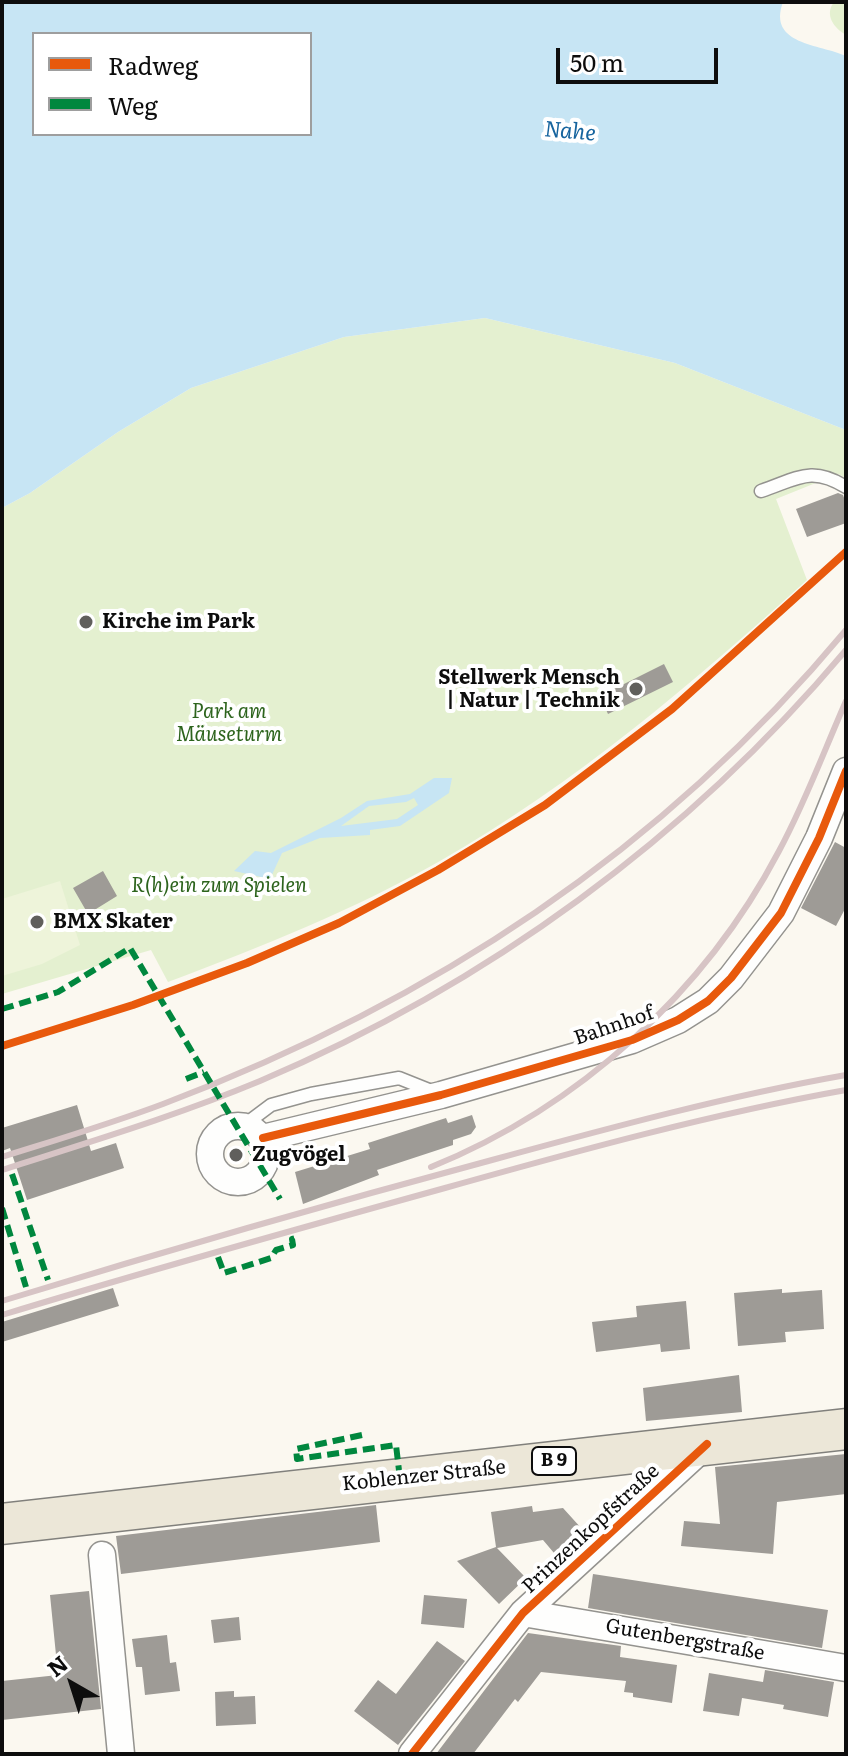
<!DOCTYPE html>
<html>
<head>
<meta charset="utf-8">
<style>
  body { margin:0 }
  #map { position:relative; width:848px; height:1756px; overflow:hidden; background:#fbf8f0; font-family:Literata,serif }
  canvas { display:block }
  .frame { position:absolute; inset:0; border:4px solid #0d0d0d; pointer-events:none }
  .legend { position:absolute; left:32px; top:32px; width:280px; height:104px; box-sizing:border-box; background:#fff; border:2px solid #9e9e9e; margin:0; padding:10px 14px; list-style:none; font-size:24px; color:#0d0d0d }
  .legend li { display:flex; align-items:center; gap:16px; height:40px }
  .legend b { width:40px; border:2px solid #9e9e9e }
  .north { position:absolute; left:32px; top:1644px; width:80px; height:80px; -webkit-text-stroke:6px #fff; paint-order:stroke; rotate:321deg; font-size:22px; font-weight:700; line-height:32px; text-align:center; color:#0d0d0d }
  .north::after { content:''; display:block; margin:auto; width:28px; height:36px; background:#0d0d0d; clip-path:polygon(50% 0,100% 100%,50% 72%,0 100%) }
  .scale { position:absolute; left:556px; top:48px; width:162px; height:36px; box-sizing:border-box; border:4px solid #0d0d0d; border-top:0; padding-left:10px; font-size:24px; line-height:28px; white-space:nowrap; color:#0d0d0d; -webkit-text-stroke:6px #fff; paint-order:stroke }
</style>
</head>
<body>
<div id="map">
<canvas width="848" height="1756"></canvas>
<div class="frame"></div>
<ul class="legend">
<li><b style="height:10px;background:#e8590c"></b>Radweg</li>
<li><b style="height:10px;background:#00873e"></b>Weg</li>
</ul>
<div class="north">N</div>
<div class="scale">50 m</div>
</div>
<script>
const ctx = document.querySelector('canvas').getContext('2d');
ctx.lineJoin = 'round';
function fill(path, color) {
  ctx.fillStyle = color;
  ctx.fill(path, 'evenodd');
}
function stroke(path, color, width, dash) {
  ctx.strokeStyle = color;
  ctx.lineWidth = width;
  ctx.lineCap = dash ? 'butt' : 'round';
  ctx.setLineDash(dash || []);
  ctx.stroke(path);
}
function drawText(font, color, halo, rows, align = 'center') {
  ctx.font = font + ' Literata,serif';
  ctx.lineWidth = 8;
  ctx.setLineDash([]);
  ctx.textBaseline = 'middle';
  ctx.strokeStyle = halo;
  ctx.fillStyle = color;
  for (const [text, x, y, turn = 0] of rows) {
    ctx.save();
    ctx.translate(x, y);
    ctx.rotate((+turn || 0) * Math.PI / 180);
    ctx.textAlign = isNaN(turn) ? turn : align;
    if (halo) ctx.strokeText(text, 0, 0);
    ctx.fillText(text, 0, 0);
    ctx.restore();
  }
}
fill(new Path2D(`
  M834,2H846V35C834,28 824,15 834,2Z
  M485,318L675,363L846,430V478L838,474L776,499L807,580C693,683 575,784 440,861C354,910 261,947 168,982L151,950L2,994V508L30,493L118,432L191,388L344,337Z`), '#e4f0d0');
fill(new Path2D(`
  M60,881L80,945L42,964L2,976V899Z`), '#eef4da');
fill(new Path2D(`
  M2,2H783C767,45 820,44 846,56V430L675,363L485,318L344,337L191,388L118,432L30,493L2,508ZM34,34H310V134H34Z
  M434,778H452L449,793L400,826L370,830V835L320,838L282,853L270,879L234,871L255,851L271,853L341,818L367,801L410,794ZM414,798L418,805L397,819L341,826L369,806L406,802Z`), '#c7e5f4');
fill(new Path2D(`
  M838,493L843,495L846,503V523L807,537L796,509Z
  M664,664L673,682L608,714L600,696Z
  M835,842L846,848V907L836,926L801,908Z
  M103,871L117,896L88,914L73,888Z
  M77,1105L91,1151L116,1143L124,1168L27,1200L10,1148L2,1151V1128Z
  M472,1115L476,1127L471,1134L453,1140V1145L377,1170L379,1175L303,1204L295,1172L370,1149L368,1143L446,1118L448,1123Z
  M113,1288L119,1306L2,1342V1322Z
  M782,1289V1293L822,1290L824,1329L785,1332L786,1342L738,1346L734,1293Z
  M686,1301L690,1349L661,1352L660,1344L596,1352L592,1322L637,1317L636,1306Z
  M739,1375L742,1412L646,1421L643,1388Z
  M846,1454V1494L777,1502L773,1554L681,1546L684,1521L720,1524L715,1467Z
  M376,1505L380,1542L121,1574L116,1536Z
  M532,1506L533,1512L563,1508L582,1529L554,1553L543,1540L497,1548L526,1578L499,1604L457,1561L496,1547L491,1512Z
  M593,1574L828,1610L822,1648L588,1608Z
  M89,1591L101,1709L2,1720V1681L58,1675L50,1595Z
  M424,1595L467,1599L464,1628L421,1624Z
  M239,1617L241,1640L214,1643L211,1620Z
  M528,1633L621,1646L620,1657L677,1665L672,1703L633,1697V1693L624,1692L626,1681L541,1672L518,1702L515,1699L473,1754H436Z
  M167,1635L170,1663L176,1662L180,1691L145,1695L142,1667H136L132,1639Z
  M437,1641L465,1661L398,1745L354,1711L378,1680L396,1694Z
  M765,1670L834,1682L828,1717L783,1709L784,1705L742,1698L739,1716L703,1711L709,1673L763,1682Z
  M234,1691V1697L255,1696L256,1724L216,1726L215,1692Z`), '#9e9b96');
const lane = new Path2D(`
  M761,491C797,479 811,465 846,487
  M243,1126L271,1105L311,1094L399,1078L434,1092`);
const street = new Path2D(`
  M210 1154a28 28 0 1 1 56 0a28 28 0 1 1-56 0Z
  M263,1138L441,1095L632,1040L678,1020L708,1001L731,978L781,913L819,838L846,771
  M102,1555L121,1754
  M523,1613L846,1668
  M412,1754L523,1613L707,1444`);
const primary = new Path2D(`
  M2,1524L846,1429`);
stroke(lane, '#94938f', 15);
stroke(street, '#94938f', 29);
stroke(primary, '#81807c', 43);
stroke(lane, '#fefefd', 12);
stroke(street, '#fefefd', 26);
stroke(primary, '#ece7d8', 40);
stroke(new Path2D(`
  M2,1157C56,1140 110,1124 163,1104C432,1002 661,852 846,630
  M431,1167C579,1107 705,992 779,851C805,803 824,751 846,701
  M2,1170C89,1142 176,1116 260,1081C486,985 688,838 846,650
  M2,1301C165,1251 328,1204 492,1160C609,1128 727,1096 846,1075
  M2,1315C149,1270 297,1229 445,1188C577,1151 711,1114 846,1090`), '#d7c4c5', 6);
stroke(new Path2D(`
  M2,1009L58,992L130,948L280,1199
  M186,1079L204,1072
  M12,1174L48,1280
  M2,1208L26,1287
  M218,1257L224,1273L271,1258L276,1250L293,1245L292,1239L300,1237
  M362,1435L296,1449L297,1459L396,1445L400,1479`), '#00873e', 6, [12, 6]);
stroke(new Path2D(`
  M2,1046L133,1005L247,963L339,923L438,870L545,805L672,709L846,552
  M263,1138L441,1095L632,1040L678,1020L708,1001L731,978L781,913L819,838L846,771
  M412,1754L523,1613L707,1444`), '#e8590c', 8);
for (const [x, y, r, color] of [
  [86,622,8,"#605f5c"],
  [636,689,8,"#605f5c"],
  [37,922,8,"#605f5c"],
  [236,1155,8,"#605f5c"]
]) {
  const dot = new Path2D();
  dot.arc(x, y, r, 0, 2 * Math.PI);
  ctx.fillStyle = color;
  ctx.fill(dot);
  stroke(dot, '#fff', 3);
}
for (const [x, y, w] of [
  [554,1461,44]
]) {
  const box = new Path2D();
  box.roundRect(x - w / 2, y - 14, w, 28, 6);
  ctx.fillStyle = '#fff';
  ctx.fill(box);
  stroke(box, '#0d0d0d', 2);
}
drawText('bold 18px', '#0d0d0d', null, [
  ["B 9",554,1461]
]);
drawText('bold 20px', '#0d0d0d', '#fff', [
  ["Kirche im Park",102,622],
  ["Stellwerk Mensch",620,678,"right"],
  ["| Natur | Technik",620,701,"right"],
  ["BMX Skater",53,922],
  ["Zugvögel",252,1155]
], 'left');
drawText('italic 20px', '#2d641d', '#fff', [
  ["Park am",229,712],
  ["Mäuseturm",229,735],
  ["R(h)ein zum Spielen",219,886]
]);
drawText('20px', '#0d0d0d', '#fff', [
  ["Bahnhof",614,1026,-19],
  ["Koblenzer Straße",424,1476,-6],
  ["Prinzenkopfstraße",591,1529,-43],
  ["Gutenbergstraße",685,1640,10]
]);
drawText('italic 22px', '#16649e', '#fff', [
  ["Nahe",570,132,5]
]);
</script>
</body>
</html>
